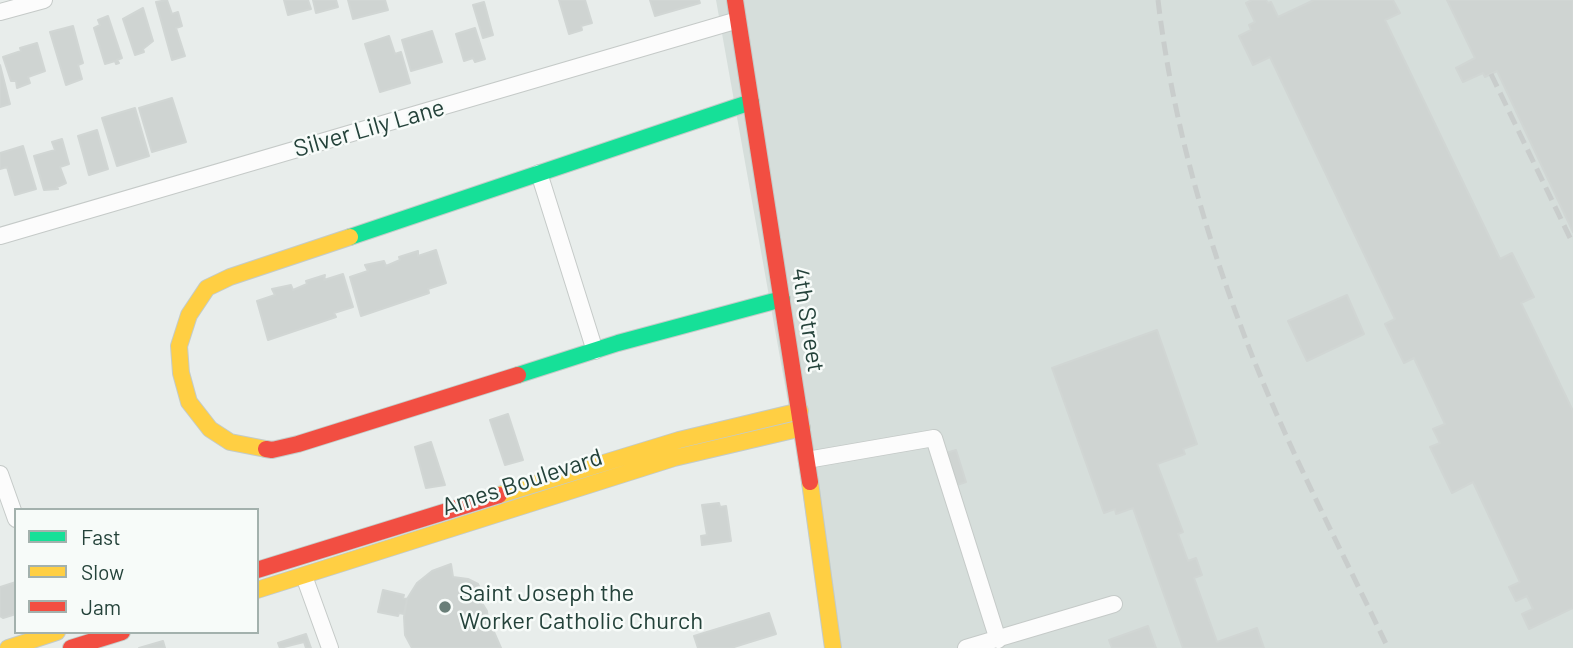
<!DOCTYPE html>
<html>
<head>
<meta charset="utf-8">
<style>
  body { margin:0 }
  #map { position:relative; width:1573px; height:648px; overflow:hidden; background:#e8edeb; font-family:Barlow,sans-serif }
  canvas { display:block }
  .legend { position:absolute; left:14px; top:508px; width:245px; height:126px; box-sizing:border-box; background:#f7fbf9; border:2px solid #a3b1ad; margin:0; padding:9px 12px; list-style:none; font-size:21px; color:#24423a }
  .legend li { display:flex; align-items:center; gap:14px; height:35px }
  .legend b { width:35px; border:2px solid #a3b1ad }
</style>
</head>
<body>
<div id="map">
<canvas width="1573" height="648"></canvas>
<ul class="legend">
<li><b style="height:9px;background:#16e098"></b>Fast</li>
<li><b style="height:9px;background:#ffcf43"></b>Slow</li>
<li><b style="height:9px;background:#f24e42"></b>Jam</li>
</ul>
</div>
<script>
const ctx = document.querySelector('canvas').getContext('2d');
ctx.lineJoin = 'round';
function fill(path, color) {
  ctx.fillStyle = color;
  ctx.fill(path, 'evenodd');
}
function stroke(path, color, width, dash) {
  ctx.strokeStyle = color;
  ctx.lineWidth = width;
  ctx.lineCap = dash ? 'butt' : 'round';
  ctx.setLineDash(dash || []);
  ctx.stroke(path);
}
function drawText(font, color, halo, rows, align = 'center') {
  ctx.font = font + ' Barlow,sans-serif';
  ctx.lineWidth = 5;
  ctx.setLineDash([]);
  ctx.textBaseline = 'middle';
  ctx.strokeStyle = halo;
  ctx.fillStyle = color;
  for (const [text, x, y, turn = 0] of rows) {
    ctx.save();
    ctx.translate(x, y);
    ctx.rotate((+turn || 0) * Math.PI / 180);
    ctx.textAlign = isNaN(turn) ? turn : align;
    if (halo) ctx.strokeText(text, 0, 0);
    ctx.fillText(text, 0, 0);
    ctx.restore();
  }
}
fill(new Path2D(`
  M716,0H1573V648H825L796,447Z`), '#d6dedb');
const building = new Path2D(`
  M167,0L172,14L178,12L182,26L176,28L185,56L172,60L156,2Z
  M284,0H308L311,9L288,15Z
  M313,0H336L338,7L316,13Z
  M348,0H385L388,10L353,19Z
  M559,0H585L592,23L581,26L582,30L569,34Z
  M650,0H699L700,3L655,16Z
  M1252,0H1266L1268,3L1271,2L1278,17L1314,0H1393L1400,13L1385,20L1500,259L1512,253L1534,297L1521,303L1573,411V608L1529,629L1522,614L1533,609L1527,596L1516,601L1509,587L1520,582L1473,482L1452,493L1430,447L1440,443L1433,429L1445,424L1414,358L1404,363L1385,324L1395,319L1270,57L1253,65L1239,36L1251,30L1249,25L1255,22L1246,3Z
  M1447,0H1573V232L1497,71L1485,77L1483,73L1463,82L1456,68L1475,58Z
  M484,2L493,35L483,38L473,5Z
  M143,8L153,41L143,49L144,52L135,55L123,19Z
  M108,16L122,58L117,60L119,63L116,64L115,61L105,64L94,28L100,25L98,20Z
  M73,26L83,63L78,65L82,79L66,85L50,32Z
  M475,28L485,59L475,62L473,58L464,61L456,34Z
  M432,31L442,62L411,71L402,40Z
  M389,36L395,54L401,52L410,83L380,92L365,44Z
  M37,43L45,71L28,77L30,83L17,88L16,81H11L3,57L21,51L20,48Z
  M0,65L10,104L0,107Z
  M172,98L186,142L152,152L139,108Z
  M135,108L149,156L117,166L102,118Z
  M97,130L108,169L89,175L78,136Z
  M62,139L69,164L60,167L66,183L57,187L58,189L44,190L34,156L55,150L52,142Z
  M23,146L36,189L15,195L7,167L0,169V153Z
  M436,250L446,283L428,289L429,293L361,316L350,277L368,271L365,265L384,261L386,266L400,260L399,257L418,251V256Z
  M343,274L353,307L334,313L336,317L268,340L257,301L275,295L272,289L291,285L293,290L307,284L306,281L325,275L324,280Z
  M1347,295L1364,334L1307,361L1288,321Z
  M1157,330L1197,444L1183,449L1185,454L1157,464L1183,532L1178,534L1188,561L1196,558L1202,575L1194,578L1217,642L1257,628L1264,648H1183L1133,508L1116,514L1115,509L1104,513L1052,368Z
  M508,414L523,460L505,465L490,420Z
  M431,442L445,485L426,488L415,447Z
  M956,450L966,482L957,485L946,453Z
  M719,503L720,507L726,506L731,541L702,545L701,536L707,535L702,505Z
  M451,564L453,577L468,579L478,584L485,601L482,603L487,611L488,621L497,624L494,632L501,648H412L405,635L404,617L407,599L417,583L432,571Z
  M16,582V614L3,618L0,616V587Z
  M383,590L404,595L403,598L407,599L404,614L399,613L398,616L378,612Z
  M769,613L776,634L731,648H698L694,636Z
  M1148,626L1156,648H1112L1109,640Z
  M306,634L311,648H306L304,642L280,648L278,643Z
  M163,641L165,648H139Z`);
fill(building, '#cfd4d2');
stroke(building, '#d1d6d4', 2);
const street = new Path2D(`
  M0,12L44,0
  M539,173L595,351
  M0,236L738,20
  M807,460L934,438L998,640
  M0,474L16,519
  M304,576L330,648
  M966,648L1114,604`);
const fast = new Path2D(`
  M350,237L751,102
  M518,375L618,343L782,299`);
const slow = new Path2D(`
  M266,449L230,442L210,429L189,402L181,373L179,346L189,315L207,288L230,277L350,237
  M810,482L833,648
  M499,495L679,440L800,411
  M257,590L674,458L802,428
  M8,648L57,632`);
const jam = new Path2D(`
  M735,0L810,482
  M266,449L272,450L298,444L518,375
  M257,570L499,495
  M71,648L122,632`);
stroke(street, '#c5cac8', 18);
stroke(fast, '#c3cbc8', 18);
stroke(slow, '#c3cbc8', 18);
stroke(jam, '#c3cbc8', 18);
stroke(street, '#fcfcfc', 16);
stroke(fast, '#16e098', 16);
stroke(slow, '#ffcf43', 16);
stroke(jam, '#f24e42', 16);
stroke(new Path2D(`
  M1158,0C1171,110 1201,220 1240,324C1281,435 1337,541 1388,648
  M1491,74L1573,244`), '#c9cdcc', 5, [14, 7]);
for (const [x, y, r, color] of [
  [445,607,7,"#697e78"]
]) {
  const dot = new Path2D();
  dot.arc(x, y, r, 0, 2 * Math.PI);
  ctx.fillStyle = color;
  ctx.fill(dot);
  stroke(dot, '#f7fbf9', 2.5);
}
drawText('24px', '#24423a', '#f7fbf9', [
  ["Silver Lily Lane",369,128,-16],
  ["4th Street",808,320,81],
  ["Ames Boulevard",522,482,-18]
]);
drawText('24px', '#24423a', '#f7fbf9', [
  ["Saint Joseph the",459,593],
  ["Worker Catholic Church",459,621]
], 'left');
</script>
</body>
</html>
